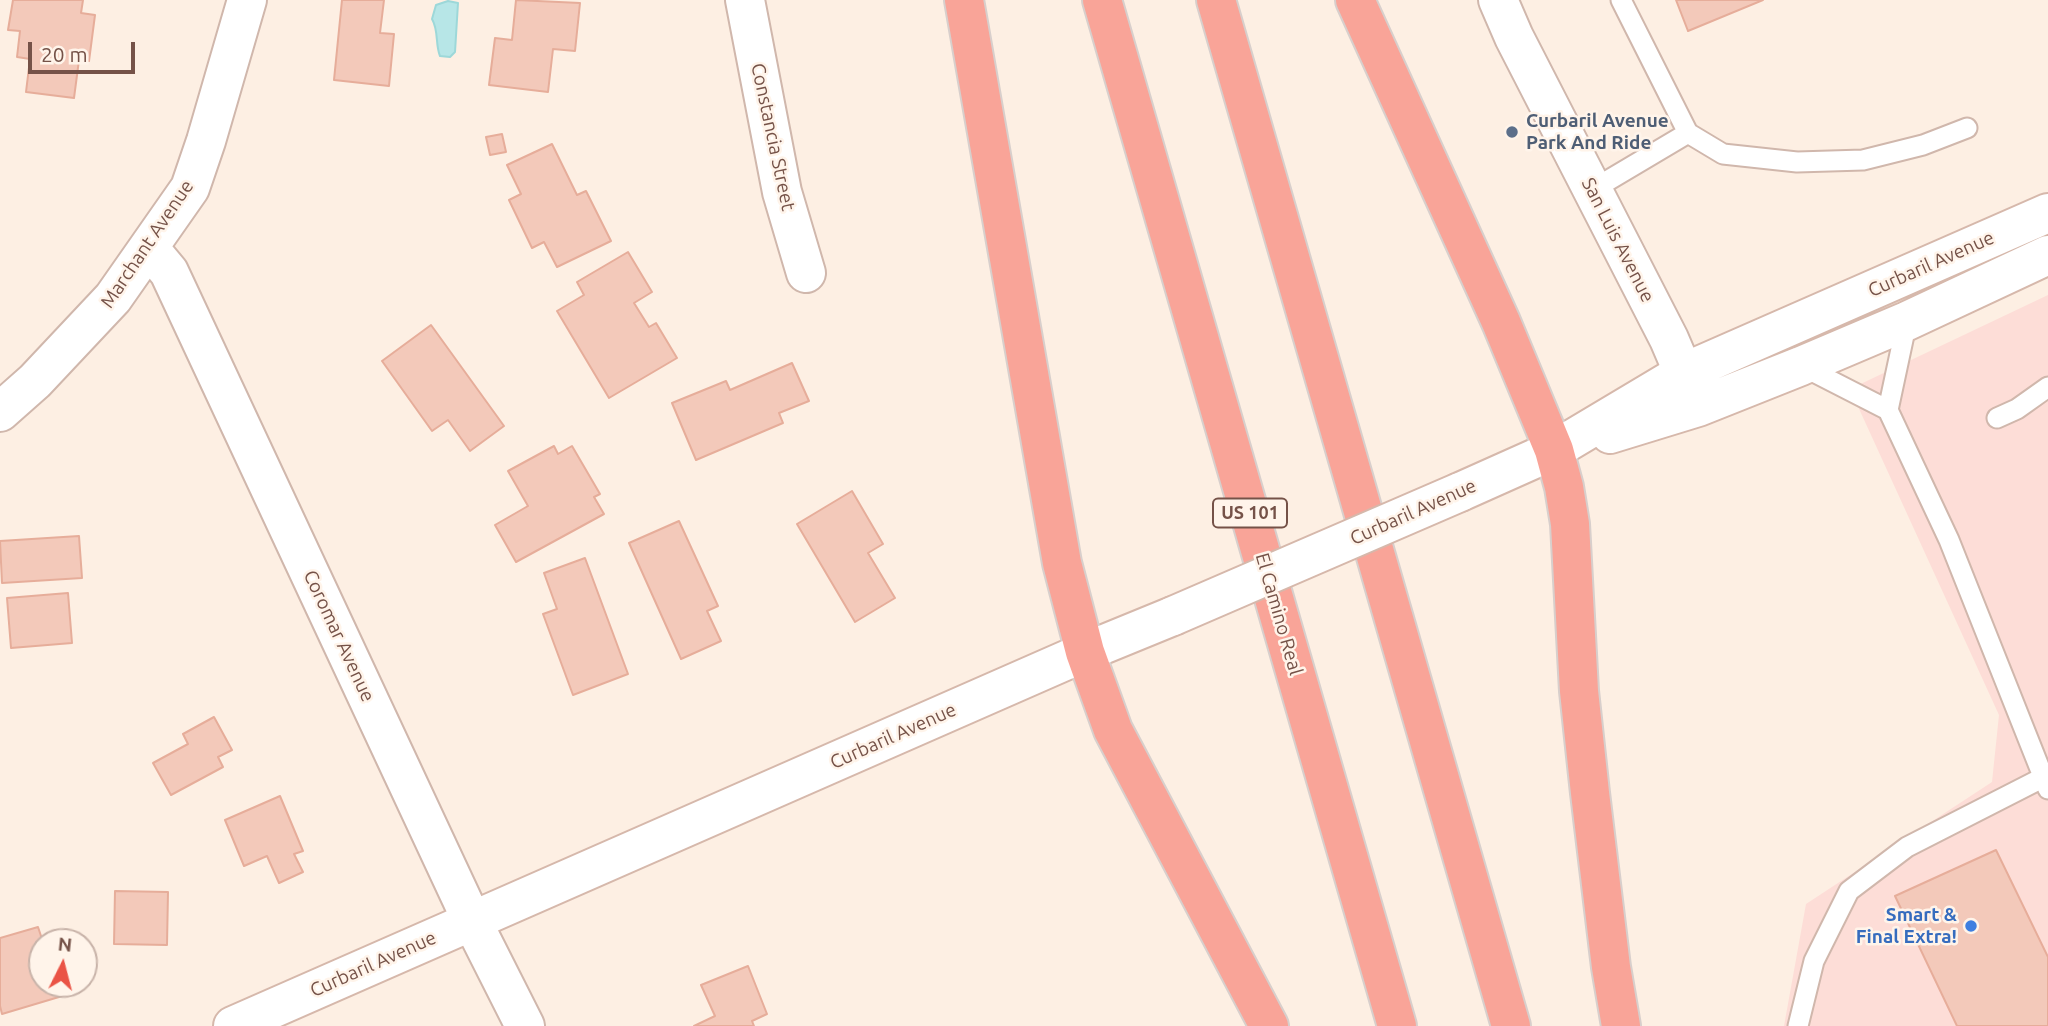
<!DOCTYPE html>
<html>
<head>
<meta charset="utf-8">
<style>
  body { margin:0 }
  #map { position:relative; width:2048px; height:1026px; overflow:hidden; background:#fdefe3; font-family:Ubuntu,sans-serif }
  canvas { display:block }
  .north { position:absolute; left:28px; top:928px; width:70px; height:70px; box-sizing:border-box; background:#fff4ea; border:2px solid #c8b3a9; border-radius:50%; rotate:6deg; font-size:19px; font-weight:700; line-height:28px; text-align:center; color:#755248 }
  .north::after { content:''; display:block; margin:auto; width:24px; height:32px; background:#ea5345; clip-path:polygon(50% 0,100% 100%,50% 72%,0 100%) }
  .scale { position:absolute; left:28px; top:42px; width:107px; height:32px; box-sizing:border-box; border:4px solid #755248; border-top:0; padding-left:9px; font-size:21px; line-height:24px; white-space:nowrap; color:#755248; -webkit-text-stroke:5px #fff4ea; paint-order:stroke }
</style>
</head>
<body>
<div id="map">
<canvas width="2048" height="1026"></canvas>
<div class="north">N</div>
<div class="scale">20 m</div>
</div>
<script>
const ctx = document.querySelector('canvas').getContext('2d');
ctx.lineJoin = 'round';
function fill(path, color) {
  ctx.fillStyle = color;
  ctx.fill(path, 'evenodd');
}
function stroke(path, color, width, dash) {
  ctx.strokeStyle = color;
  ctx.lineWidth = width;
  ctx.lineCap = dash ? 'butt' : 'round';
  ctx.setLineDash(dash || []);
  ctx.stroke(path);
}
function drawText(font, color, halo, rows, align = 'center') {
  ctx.font = font + ' Ubuntu,sans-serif';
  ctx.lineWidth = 5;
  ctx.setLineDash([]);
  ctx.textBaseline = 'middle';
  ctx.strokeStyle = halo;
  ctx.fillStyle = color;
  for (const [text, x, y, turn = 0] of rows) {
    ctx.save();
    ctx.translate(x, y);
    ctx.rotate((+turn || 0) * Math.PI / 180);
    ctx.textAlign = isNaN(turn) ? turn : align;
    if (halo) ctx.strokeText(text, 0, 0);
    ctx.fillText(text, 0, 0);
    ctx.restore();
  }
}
fill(new Path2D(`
  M2048,295V1026H1784L1806,904L1992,782L1999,715L1850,389Z`), '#fdddd7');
const water = new Path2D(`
  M448,1L458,3L455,52L450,57L440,56C435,44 439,31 432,19L436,5Z`);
fill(water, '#b7e6e7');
stroke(water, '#9dd8d9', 2);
const building = new Path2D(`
  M13,0H83L81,13L95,15L89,61L79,60L74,98L26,92L30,59L17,57L20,31L8,30Z
  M342,0H384L380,33L394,34L389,86L334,80Z
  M516,0L580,3L575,51L553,49L548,92L489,85L495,38L512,40Z
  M1676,0H1763L1688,31Z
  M502,134L506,152L490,155L486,137Z
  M552,144L577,195L586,191L611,241L557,267L544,242L532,248L509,200L521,194L507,165Z
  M628,252L652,292L634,303L649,327L656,323L677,358L609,398L557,311L584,295L577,282Z
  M431,325L504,426L470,451L448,420L432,431L382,361Z
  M792,363L809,401L779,413L783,423L696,460L672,403L726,381L730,390Z
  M554,446L558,454L572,446L600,494L594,497L604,514L516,562L495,525L528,506L508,471Z
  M852,491L883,544L868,553L895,598L855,622L797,524Z
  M679,521L718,606L707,611L721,641L681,659L629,543Z
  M79,536L82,578L2,583L0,541Z
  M585,558L628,674L573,695L543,614L557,609L544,573Z
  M68,593L72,643L11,648L7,598Z
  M214,717L232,750L218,757L223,767L171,795L153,763L188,744L183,734Z
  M280,796L303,851L294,854L303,872L279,883L267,856L244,866L225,820Z
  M1996,850L2048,957V1026H1957L1895,896Z
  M115,891L168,892L167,945L114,944Z
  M38,927L43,942L42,984H55L59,997L2,1014L0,1006V938Z
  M748,966L767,1014L752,1021L754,1026H694L715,1016L701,985Z`);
fill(building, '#f3c9ba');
stroke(building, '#e6ad9a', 2);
const service = new Path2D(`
  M1621,0L1688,133
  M1592,190L1688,133L1723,154L1797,162L1863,160L1923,145L1967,128
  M1802,366L1888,410L1949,540L2048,789
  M1888,410L1907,321
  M1997,418L2017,409L2048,387
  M1798,1026L1814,961L1849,891L1907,847L2048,775`);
const minor = new Path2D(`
  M745,0L782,192L806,273
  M1498,0L1514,37L1669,339L1696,402
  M149,248L169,272L472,921L525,1026
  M0,412L35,381L113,298L190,188L206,141L247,0`);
const secondary = new Path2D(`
  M1610,434L1698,407L1801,366L1907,321L2048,255
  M1460,492L1554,450L1683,373L2048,213
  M233,1026L1085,652L1173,616`);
const motorway = new Path2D(`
  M964,0L1062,563L1085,652L1113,730L1269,1026
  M1102,0L1397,1026
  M1216,0L1511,1026
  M1355,0L1501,322L1554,450L1564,487L1570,524L1579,691L1590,793L1611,967L1621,1026`);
stroke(service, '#d0b7ac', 23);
stroke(minor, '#d0b7ac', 42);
stroke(secondary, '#d6b8ab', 42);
stroke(motorway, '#d8cfcc', 42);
stroke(service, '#fff', 19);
stroke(minor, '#fff', 38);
stroke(secondary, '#fff', 38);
stroke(motorway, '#f9a498', 38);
const secondaryBridge = new Path2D(`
  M1173,616L1460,492`);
stroke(secondaryBridge, '#d6b8ab', 42, []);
stroke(secondaryBridge, '#fff', 38);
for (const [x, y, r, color] of [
  [1512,132,7,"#5c6f8a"],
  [1971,926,7,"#3f7fe0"]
]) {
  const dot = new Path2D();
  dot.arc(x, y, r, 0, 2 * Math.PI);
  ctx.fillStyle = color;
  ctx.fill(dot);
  stroke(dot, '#fff4ea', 2.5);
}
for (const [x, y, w] of [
  [1250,513,74]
]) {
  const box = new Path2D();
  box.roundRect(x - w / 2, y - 14.5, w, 29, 5);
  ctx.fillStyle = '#fff4ea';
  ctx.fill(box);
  stroke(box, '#755248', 2);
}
drawText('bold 18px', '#755248', null, [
  ["US 101",1250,513]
]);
drawText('bold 19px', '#4e5e75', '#fff4ea', [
  ["Curbaril Avenue",1526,121],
  ["Park And Ride",1526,143]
], 'left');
drawText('19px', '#755248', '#fff4ea', [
  ["Constancia Street",773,137,78],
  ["San Luis Avenue",1618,240,63],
  ["Marchant Avenue",147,244,-56],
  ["Curbaril Avenue",1931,264,-24],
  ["Curbaril Avenue",1413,512,-24],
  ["El Camino Real",1279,614,74],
  ["Coromar Avenue",339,636,65],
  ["Curbaril Avenue",893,736,-24],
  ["Curbaril Avenue",373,964,-24]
]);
drawText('bold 19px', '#366cbe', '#fff4ea', [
  ["Smart &",1957,915],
  ["Final Extra!",1957,937]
], 'right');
</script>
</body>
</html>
